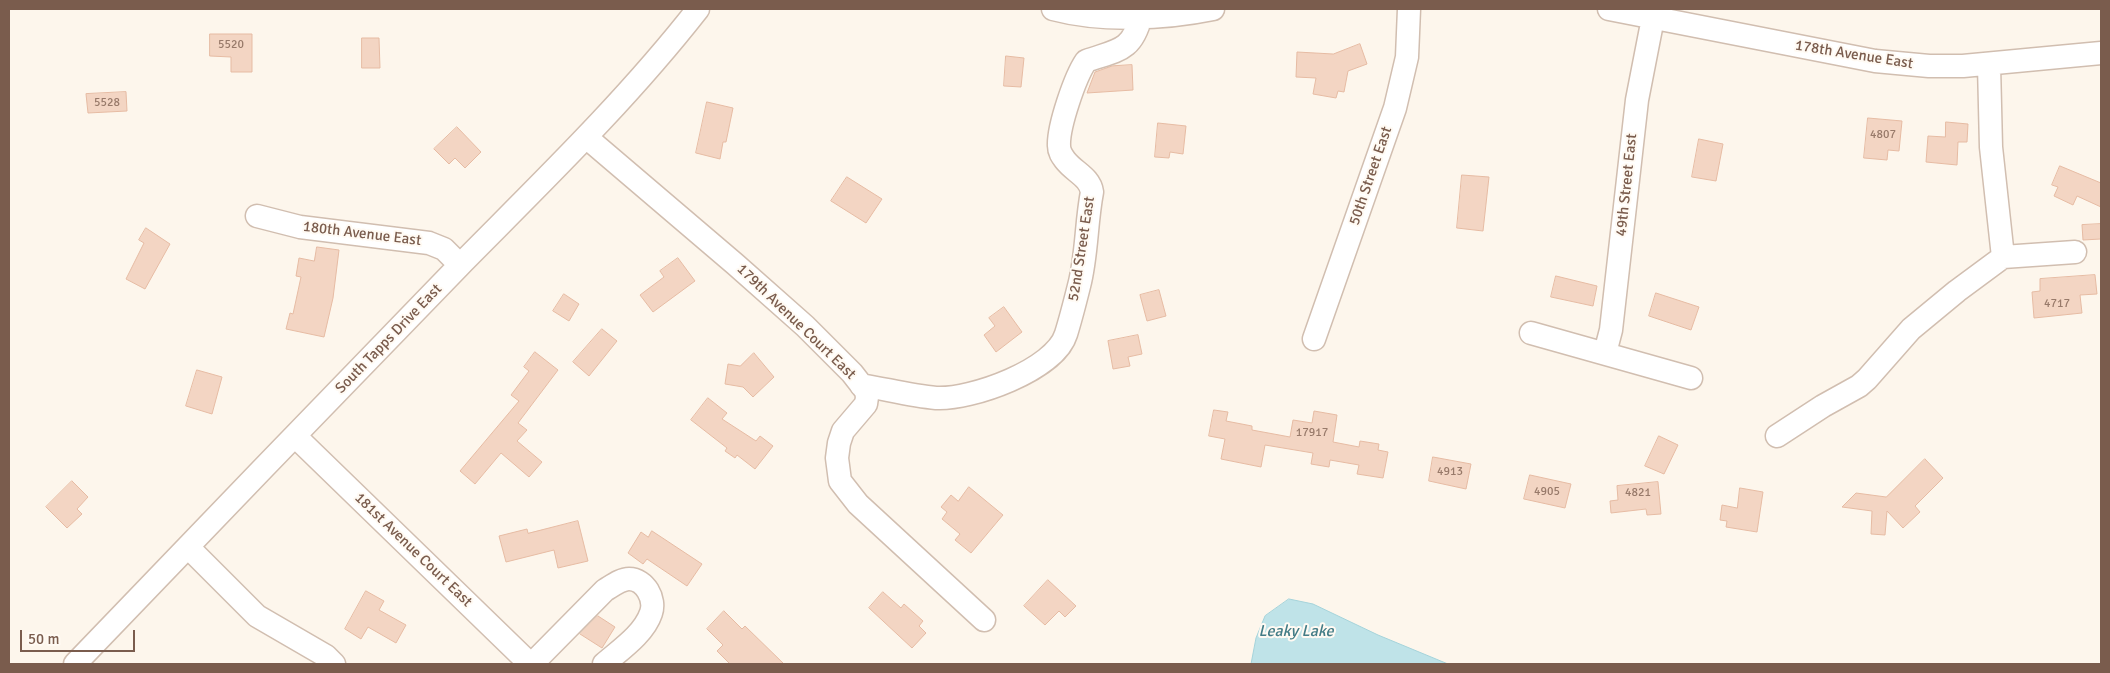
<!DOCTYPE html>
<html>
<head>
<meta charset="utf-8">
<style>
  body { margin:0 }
  #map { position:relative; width:2110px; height:673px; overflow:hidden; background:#fdf6ec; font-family:Signika,sans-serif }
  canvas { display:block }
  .frame { position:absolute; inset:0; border:10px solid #7a5c4d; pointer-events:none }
  .scale { position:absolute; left:20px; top:630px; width:115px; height:22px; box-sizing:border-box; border:2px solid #7a5c4d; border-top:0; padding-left:6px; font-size:15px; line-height:18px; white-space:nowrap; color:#7a5c4d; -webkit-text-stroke:4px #fffaf3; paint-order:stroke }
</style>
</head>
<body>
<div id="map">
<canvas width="2110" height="673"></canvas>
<div class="frame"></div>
<div class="scale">50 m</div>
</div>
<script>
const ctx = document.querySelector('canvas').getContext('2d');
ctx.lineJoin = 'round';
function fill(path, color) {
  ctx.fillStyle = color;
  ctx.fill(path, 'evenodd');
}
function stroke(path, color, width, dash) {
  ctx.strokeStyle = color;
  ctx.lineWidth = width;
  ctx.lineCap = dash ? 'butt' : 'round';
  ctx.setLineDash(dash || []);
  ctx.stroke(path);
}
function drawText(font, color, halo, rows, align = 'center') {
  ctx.font = font + ' Signika,sans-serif';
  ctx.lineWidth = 4;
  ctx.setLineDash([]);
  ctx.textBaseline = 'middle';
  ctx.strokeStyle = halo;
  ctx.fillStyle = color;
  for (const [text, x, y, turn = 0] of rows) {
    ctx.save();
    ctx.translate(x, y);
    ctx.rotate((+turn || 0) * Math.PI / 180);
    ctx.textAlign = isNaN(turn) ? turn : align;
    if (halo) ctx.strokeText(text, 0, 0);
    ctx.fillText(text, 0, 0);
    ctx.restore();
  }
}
const water = new Path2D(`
  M1289,599L1313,604L1378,635L1448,664H1251L1256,638L1265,616Z`);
fill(water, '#bfe3e8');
stroke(water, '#a5d3da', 1);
const building = new Path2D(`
  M210,34H252V72H231V57L210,56Z
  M362,38H379L380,68H362Z
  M1360,44L1367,64L1348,71L1344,92L1338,91L1336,98L1313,94L1316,78L1296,77L1297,52L1333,54Z
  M1006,56L1024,58L1021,87L1004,86Z
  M1132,65L1133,90L1087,93L1095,72L1112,66Z
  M126,92L127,111L88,113L86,94Z
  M707,102L733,108L726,142H723L720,159L696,153Z
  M1868,118L1902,121L1899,151L1888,150L1887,160L1864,158Z
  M1946,122L1968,124L1967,142H1958L1957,165L1926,162L1928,136L1945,137Z
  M1158,123L1186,126L1183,154L1170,152L1169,158L1155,157Z
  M457,127L481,152L465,168L455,158L449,164L434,149Z
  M1699,139L1723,144L1716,181L1692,177Z
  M2060,166L2101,183V207L2077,196L2073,205L2054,196L2058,187L2052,185Z
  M1462,175L1489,177L1483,231L1457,228Z
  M847,177L882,199L866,223L831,201Z
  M2101,224V239L2083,240L2082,225Z
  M146,228L170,244L145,289L126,279L144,243L139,240Z
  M317,247L339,250L333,298L324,337L286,329L290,313L293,314L301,277L296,276L299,258L314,261Z
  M678,258L695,281L653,312L640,295L664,277L660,271Z
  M2095,275L2097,294L2080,295L2082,313L2034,318L2032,292L2040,291V279Z
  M1556,276L1597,286L1593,306L1551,297Z
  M1159,290L1166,316L1147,321L1140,295Z
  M1656,293L1699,307L1691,330L1649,316Z
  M564,294L579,304L569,321L553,311Z
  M1004,307L1022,332L996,352L984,335L995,326L989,318Z
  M602,329L617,341L589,376L573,362Z
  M1138,335L1142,354L1128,357L1130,366L1113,369L1108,341Z
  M535,352L558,370L518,423L527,430L517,441L542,462L529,477L501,453L475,484L460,471L519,401L511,395L529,371L524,367Z
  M754,353L774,377L753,397L743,387L725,384L728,364L740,366Z
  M197,370L222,377L212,414L186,406Z
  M708,398L727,413L722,419L756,441L760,436L773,446L755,469L737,455L735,458L725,451L727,448L691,420Z
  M1214,410L1228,412L1226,421L1252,426V430L1290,437L1293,420L1312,423L1314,411L1337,415L1333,442L1359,447L1360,441L1379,444L1378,450L1388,452L1383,478L1357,474L1359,465L1330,460L1329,467L1311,464L1313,453L1265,445L1261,467L1221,459L1225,439L1209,436Z
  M1659,436L1678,445L1664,474L1645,466Z
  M1433,457L1471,464L1466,489L1429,481Z
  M1925,459L1943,478L1915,506L1920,512L1903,528L1887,511L1885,535L1871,534L1872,511L1842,507L1856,493L1886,497Z
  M1530,475L1571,484L1565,508L1524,499Z
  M72,481L88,497L77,509L82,514L67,528L46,507Z
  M1658,482L1661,514L1647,515L1646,509L1611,513L1610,501L1618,500L1617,486Z
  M969,487L1003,515L971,553L955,540L960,534L942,519L947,512L941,507L951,495L958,501Z
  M1740,488L1763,492L1757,532L1726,527L1727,521L1720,520L1722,505L1737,508Z
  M578,521L588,561L558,568L554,550L506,562L499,536L527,529L528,533Z
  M652,531L702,564L687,586L647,559L643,564L628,553L641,532L648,537Z
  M1048,580L1076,606L1065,617L1059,611L1045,625L1024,606Z
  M366,591L384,601L379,610L406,625L396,643L368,627L361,639L345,629Z
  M883,592L901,608L904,604L923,621L919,626L926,633L912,648L869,608Z
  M724,611L742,629L745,626L784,664H730L717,651L723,645L707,629Z
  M598,616L615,627L602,648L580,634Z`);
fill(building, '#f3d5c3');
stroke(building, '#e6bba3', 1);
const minor = new Path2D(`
  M1053,9C1102,22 1164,19 1213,9
  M1609,9L1875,61L1929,66H1963L2101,53
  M1989,65L1991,147L2003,257
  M586,137L735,264L805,326L852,373L866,391L867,397L866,404L843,431L839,443L837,458L840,481L858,504L984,620
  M257,216L300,227L429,243L444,249L460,265
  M1531,333L1691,378
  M1314,339L1395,108L1407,57L1409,9
  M1605,353L1611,330L1637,100L1653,18
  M861,385C886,389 911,396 936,398C971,400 1055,370 1066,334C1071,318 1075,302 1079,286C1087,256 1086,223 1092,192C1090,177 1074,172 1065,160C1062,156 1059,152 1059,146C1058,127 1075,77 1086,61C1117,50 1132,52 1141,16
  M295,436L530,664
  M1777,436L1823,406L1859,386L1867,379L1911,329L1957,291L2003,257L2075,252
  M188,547L257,616L326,656L334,664
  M75,664C203,531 331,397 460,265C542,182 626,101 698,9
  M532,664L605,590C612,586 621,579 629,579C645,579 656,599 651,613C644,634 620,650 604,664`);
stroke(minor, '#d1beb0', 25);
stroke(minor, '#fff', 22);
drawText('12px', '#987a6a', null, [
  ["5520",231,45],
  ["5528",107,103],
  ["4807",1883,135],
  ["4717",2057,304],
  ["17917",1312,433],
  ["4913",1450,472],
  ["4905",1547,492],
  ["4821",1638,493]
]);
drawText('15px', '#7a5c4d', '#fffaf3', [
  ["178th Avenue East",1854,55,9],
  ["50th Street East",1371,176,-71],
  ["49th Street East",1627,185,-84],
  ["180th Avenue East",362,234,7],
  ["52nd Street East",1082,249,-81],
  ["179th Avenue Court East",796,322,44],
  ["South Tapps Drive East",389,339,-46],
  ["181st Avenue Court East",413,550,44]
]);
drawText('italic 16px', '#437c86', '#fffaf3', [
  ["Leaky Lake",1296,632]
]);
</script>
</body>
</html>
